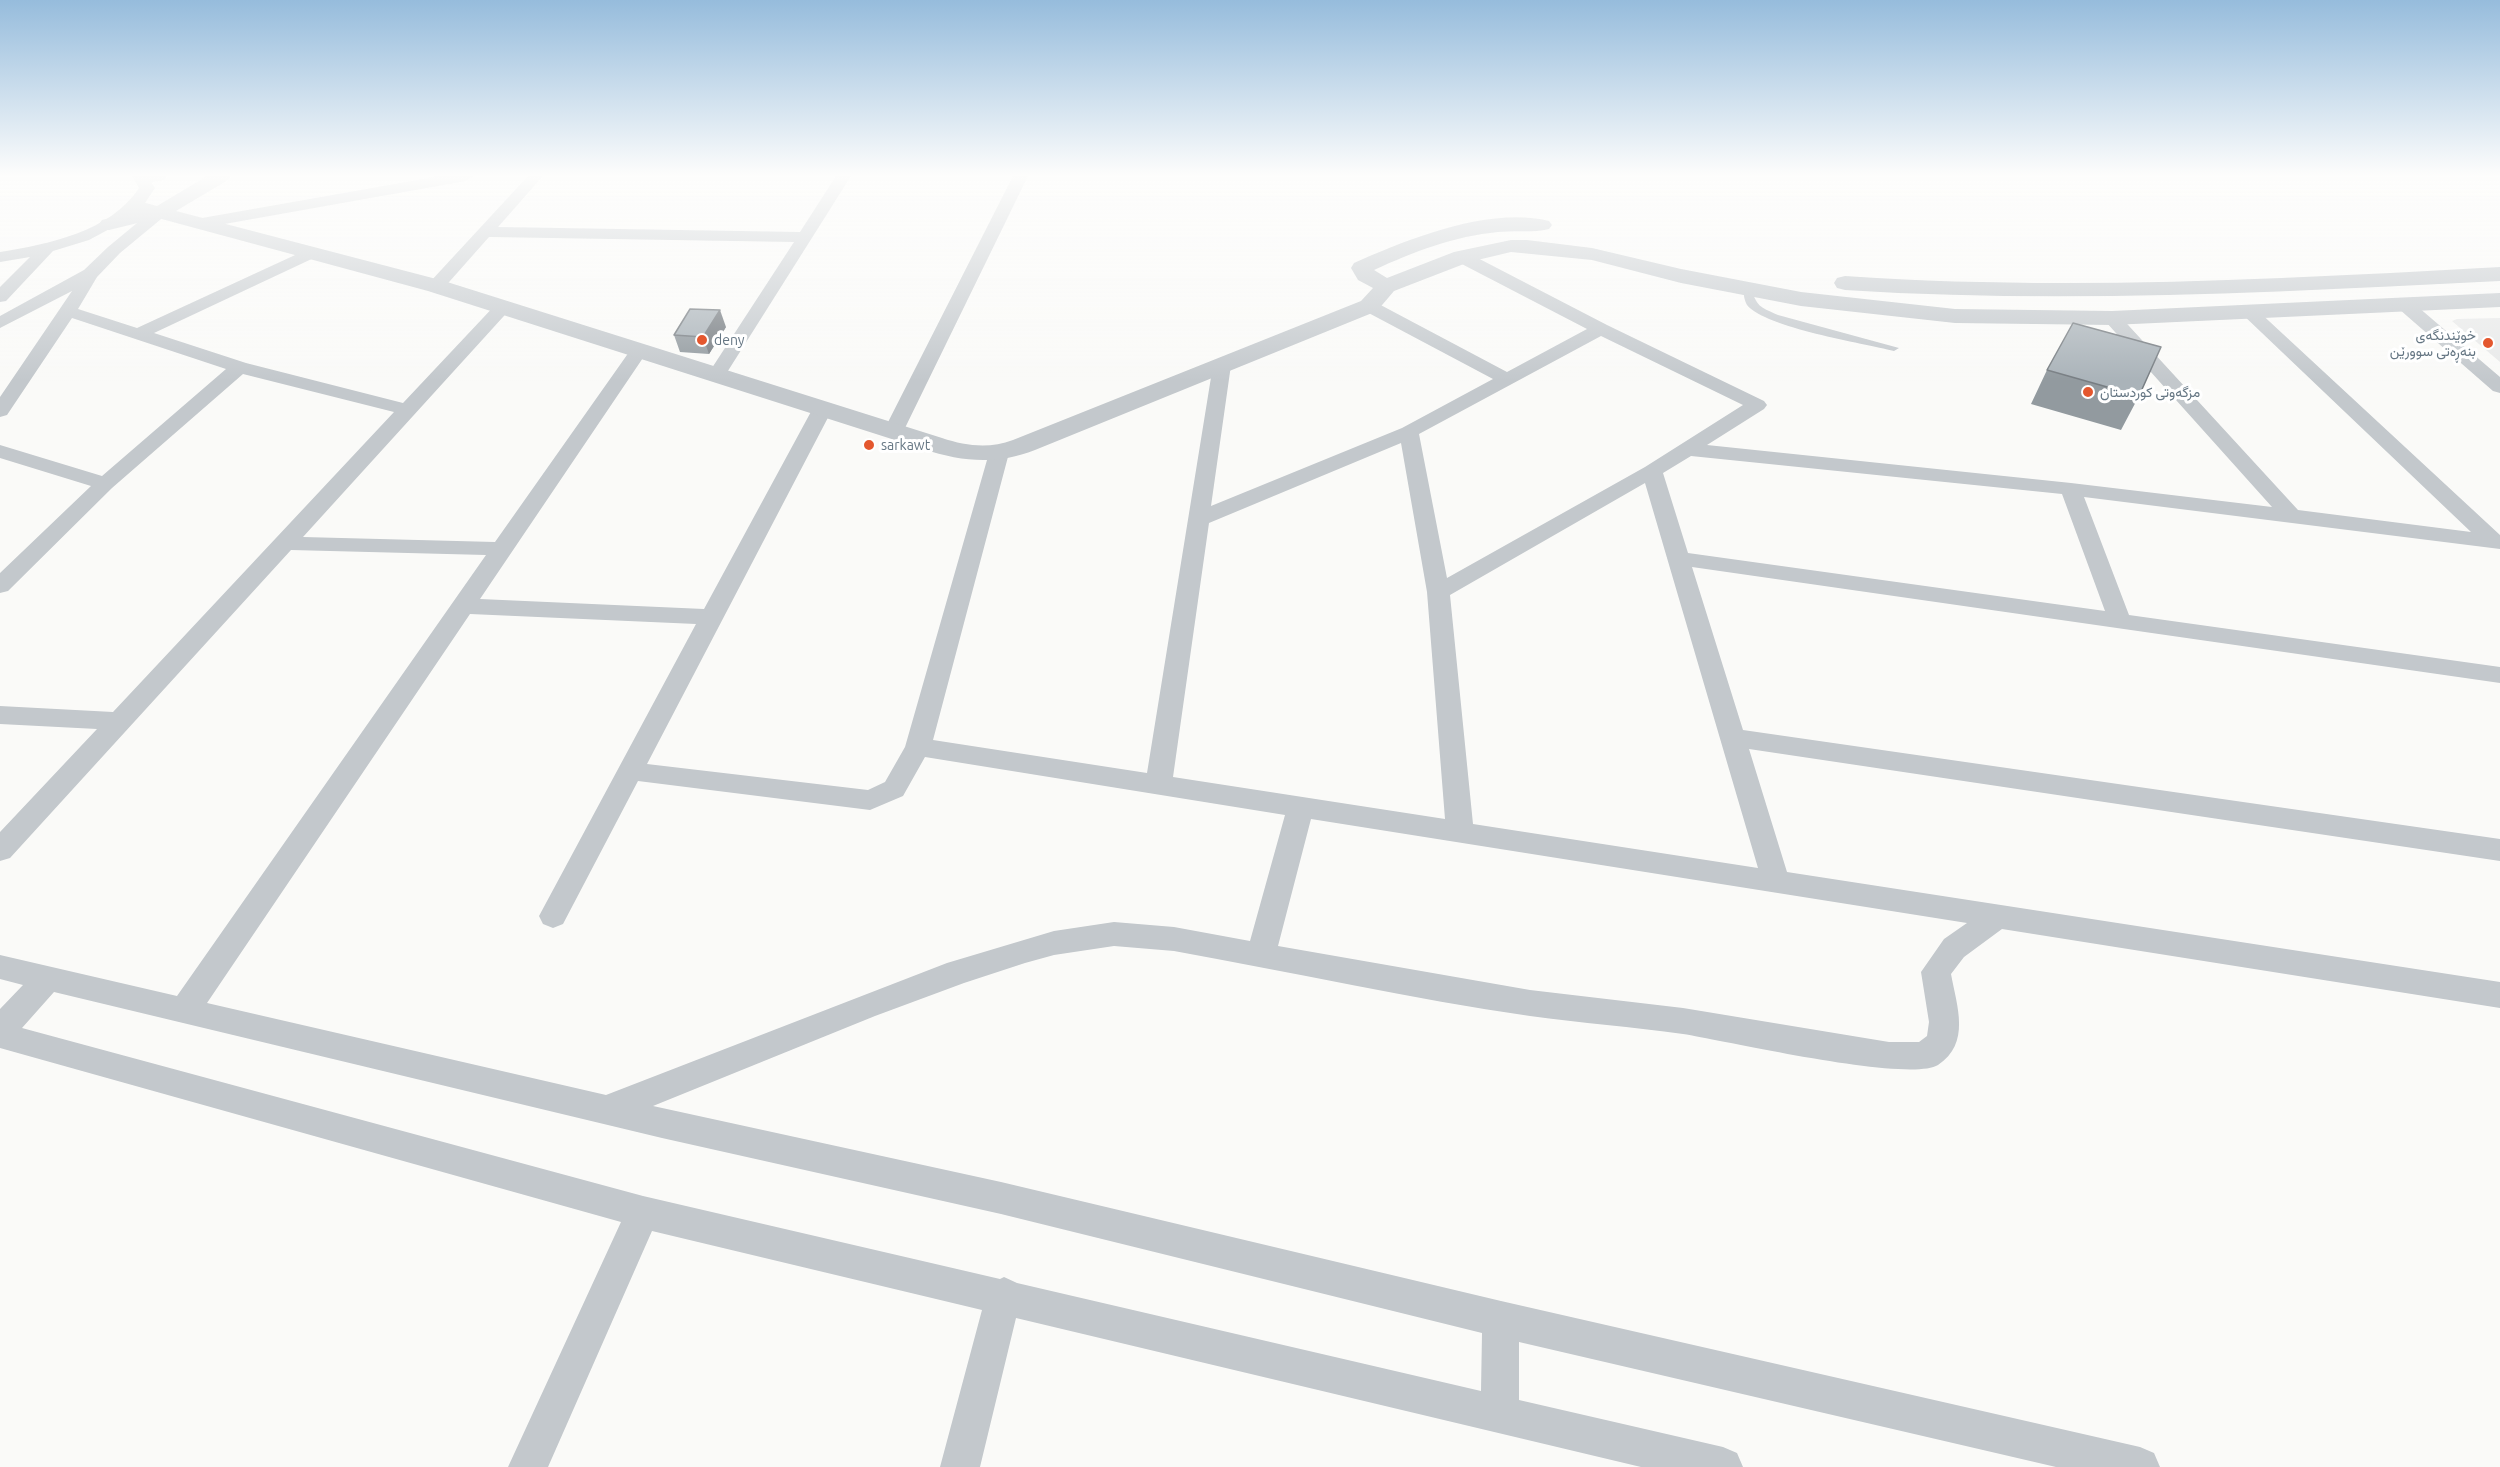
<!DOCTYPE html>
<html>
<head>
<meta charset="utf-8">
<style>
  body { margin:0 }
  canvas { display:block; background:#fafaf8 }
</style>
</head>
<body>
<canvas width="2500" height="1467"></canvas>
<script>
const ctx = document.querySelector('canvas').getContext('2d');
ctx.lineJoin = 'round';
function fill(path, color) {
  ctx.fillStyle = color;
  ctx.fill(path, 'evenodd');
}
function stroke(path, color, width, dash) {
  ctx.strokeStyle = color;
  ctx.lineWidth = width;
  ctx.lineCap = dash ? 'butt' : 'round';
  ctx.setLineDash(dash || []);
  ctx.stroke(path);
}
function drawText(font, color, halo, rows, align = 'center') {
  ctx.font = font + ' Ubuntu,Vazirmatn,sans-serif';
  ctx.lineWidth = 6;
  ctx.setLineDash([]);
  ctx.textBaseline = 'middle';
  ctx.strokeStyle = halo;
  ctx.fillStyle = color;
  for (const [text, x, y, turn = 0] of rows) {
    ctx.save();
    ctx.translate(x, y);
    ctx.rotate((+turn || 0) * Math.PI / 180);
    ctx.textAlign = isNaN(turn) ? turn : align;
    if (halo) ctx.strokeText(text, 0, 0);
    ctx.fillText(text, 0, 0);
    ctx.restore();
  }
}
fill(new Path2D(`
  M2500,318V362L2452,321L2457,319Z`), '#e8e9e9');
fill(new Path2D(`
  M1744,287H1750C1758,307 1758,306 1778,315L1899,348L1894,351C1863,343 1766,328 1747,305C1744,300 1743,292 1744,287Z`), '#c3c8cc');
fill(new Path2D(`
  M132,176H147L155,188L143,206L128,219L89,240L53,251L6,301L0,302V287L30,257L0,262V252C49,244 110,232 139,188Z
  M440,176H473L466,181L202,228L194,223L202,218Z
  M528,176H543L498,227L800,232L836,176H851L726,374L724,378H710L708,374L794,242L489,237L442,290H430L427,286L430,282Z
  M1013,176H1028L904,430L901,434H887L884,430Z
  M160,207L168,212L166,215L120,253L97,277L78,309L137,328L306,250H318L320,253L318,256L154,333L246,363L403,403L498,302H510L513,306L303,537L495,542L634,345H646L649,349L480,599L704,609L813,408L816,404H830L833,408L647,764L868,790L885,782L905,747L989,453L992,449H1006L1009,453L933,740L1147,773L1213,365L1215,361H1229L1231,365L1211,506L1402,428L1493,379L1363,310L1360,306L1363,302H1375L1507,372L1587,329L1456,261L1454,257L1456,253H1468L1607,325L1764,401L1767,405L1764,409L1707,445L2071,483L2272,507L2106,322L2103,318L2106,314H2118L2298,510L2471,532L2241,313L2244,309H2256L2500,535V549L2084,497L2129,615L2500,667V683L1692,567L1743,730L2500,839V861L1749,749L1787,872L2500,982V1008L2002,929L1964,957L1951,974C1957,1007 1971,1043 1938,1065C1909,1083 1727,1041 1683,1034C1633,1027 1581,1023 1530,1016C1412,999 1292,972 1174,951L1114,946L1054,955L1025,963L964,983L875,1016L653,1106L1001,1182L1501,1301L2140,1447L2154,1453L2160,1467H2056L1519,1342V1400L1723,1447L1737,1453L1743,1467H1641L1016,1318L980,1467H940L982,1310L652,1231L548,1467H508L621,1222L0,1048V1009L23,985L0,979V955L177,996L486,555L291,550L10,858L0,861V832L97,729L0,724V706L113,712L394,412L243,374L112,488L8,591L0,593V573L91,486L0,458V445L102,476L226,369L72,318L7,415L0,417V397L72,291L0,328V316L84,270L108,247L154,209ZM1601,336L1743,405L1645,467L1447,578L1419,434ZM1401,443L1427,592L1445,819L1173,777L1209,523ZM1691,456L2062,494L2105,611L1688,553L1663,473ZM1645,483L1758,868L1473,824L1450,595ZM470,614L696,624L539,916L543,924L553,928L563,924L638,781L870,810L903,796L925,757L1285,815L1250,941L1174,927L1114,922L1054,931L947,963L606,1095L207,1003ZM1311,819L1967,923L1944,939L1921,972L1929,1022L1927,1036L1919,1042H1889L1683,1008L1530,990L1278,946ZM54,992L662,1138L1001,1214L1482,1333L1481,1391L1017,1283L1004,1277L1000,1279L643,1196L22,1028Z
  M2405,300L2411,301L2500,377V393L2493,391L2399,309L2396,305L2399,301Z`), '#c3c8cc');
fill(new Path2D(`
  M134,176H167L164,180L142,184L135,182Z
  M207,176H231L228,180L176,211L444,281L942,438C966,446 989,449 1013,440L1361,301L1373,288L1358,280L1351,268L1354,263C1408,239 1490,206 1549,221L1552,225L1549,229C1533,233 1515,230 1498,232C1455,236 1413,252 1374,270L1387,278L1454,252L1511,240H1527L1592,248L1681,269L1801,292L1955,309L2112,311L2500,293V307L2112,325L1955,323L1801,306L1681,283L1592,260L1511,252L1469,262L1394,291L1377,311L1035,450C996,465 963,462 923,449L428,291L158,218L109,230L102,228L99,224L102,220L134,212L128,210L125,206L128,202L135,200L157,206Z
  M2500,267V281C2281,292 2064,304 1845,290L1837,288L1834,283L1837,278L1845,276C2064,291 2281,279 2500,267Z`), '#c3c8cc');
fill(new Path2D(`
  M726,327L709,354L680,352L674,335Z
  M2047,370L2139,396L2121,430L2031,404Z`), '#929a9f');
fill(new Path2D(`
  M720,310L726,327L709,354L703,337Z`), '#777d82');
const building = new Path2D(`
  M690,309L720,310L703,337L674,335Z
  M2073,323L2161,347L2139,396L2047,370Z`);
fill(building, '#aab3b9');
stroke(building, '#777d82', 1.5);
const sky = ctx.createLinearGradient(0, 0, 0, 381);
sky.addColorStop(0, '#96bcdc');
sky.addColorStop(0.46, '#fdfdfc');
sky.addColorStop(1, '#fdfdfc00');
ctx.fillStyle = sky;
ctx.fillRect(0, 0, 2500, 381);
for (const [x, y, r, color] of [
  [702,340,6,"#e4572e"],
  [2488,343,6,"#e4572e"],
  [2088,392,6,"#e4572e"],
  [869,445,6,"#e4572e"]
]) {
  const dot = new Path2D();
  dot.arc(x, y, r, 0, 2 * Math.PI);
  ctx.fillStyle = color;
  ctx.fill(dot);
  stroke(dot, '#fff', 2);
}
drawText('14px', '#657683', '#fff', [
  ["خوێندنگەی",2476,335,"right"],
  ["بنەڕەتی سوورێن",2476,351,"right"],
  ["deny",714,340],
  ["مزگەوتی کوردستان",2100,392],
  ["sarkawt",881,445]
], 'left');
</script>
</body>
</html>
